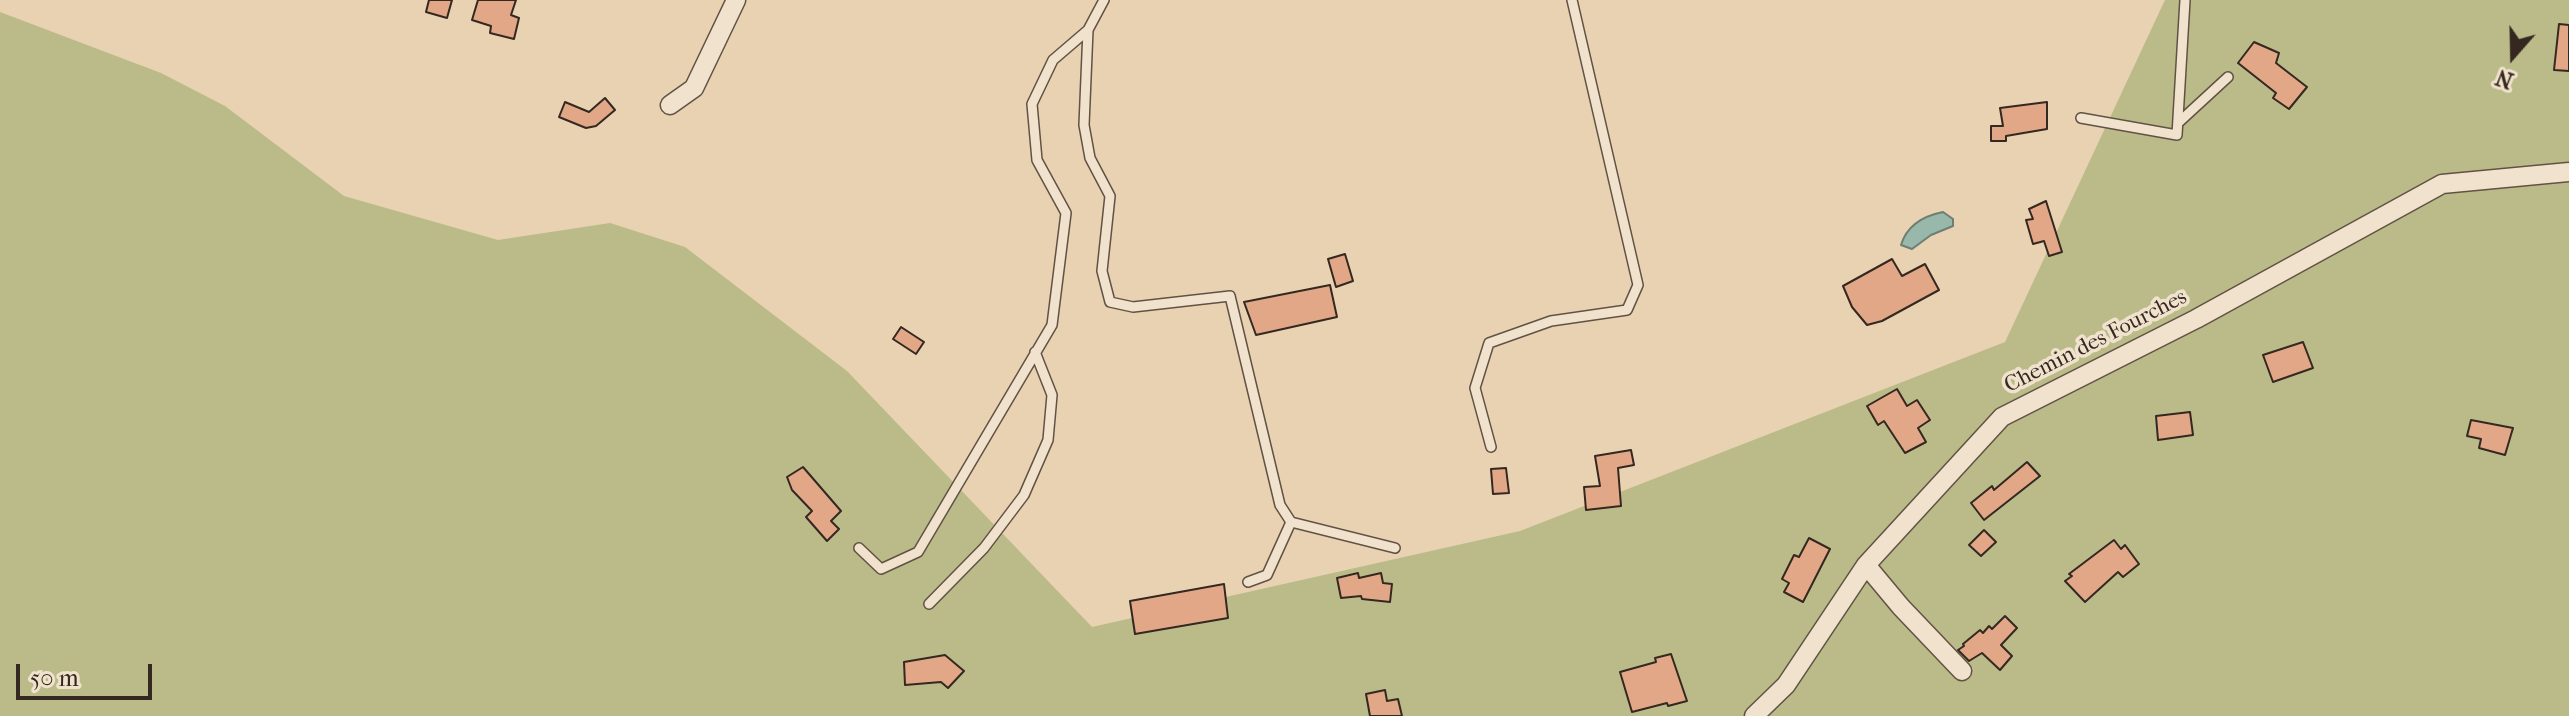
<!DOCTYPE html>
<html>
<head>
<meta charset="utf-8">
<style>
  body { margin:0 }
  #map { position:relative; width:2569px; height:716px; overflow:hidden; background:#e8d2b1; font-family:"IM FELL French Canon",serif }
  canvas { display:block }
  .north { position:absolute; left:2473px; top:16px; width:80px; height:80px; -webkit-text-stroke:6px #f0e2cc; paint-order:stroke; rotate:200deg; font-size:22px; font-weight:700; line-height:32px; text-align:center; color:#342821 }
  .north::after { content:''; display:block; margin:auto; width:28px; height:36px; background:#342821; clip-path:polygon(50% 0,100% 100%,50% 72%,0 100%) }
  .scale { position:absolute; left:16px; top:664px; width:136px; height:36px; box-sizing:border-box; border:4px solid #342821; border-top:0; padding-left:10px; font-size:24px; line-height:28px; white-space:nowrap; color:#342821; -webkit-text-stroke:6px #f0e2cc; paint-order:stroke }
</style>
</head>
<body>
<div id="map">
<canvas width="2569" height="716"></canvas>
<div class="north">N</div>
<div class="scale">50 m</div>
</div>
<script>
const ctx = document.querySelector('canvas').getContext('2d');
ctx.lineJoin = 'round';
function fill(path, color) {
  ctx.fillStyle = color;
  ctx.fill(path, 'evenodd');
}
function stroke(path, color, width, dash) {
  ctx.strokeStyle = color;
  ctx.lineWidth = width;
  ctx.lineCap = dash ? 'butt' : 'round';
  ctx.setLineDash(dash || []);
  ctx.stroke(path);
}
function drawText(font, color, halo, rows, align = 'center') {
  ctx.font = font + ' "IM FELL French Canon",serif';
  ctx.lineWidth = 7;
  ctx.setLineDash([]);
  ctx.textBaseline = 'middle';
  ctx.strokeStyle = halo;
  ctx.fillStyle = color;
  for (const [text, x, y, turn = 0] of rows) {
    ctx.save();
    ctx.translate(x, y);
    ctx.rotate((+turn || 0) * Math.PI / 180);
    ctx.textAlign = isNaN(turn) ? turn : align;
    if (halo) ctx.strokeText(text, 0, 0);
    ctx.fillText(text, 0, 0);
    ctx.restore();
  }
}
fill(new Path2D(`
  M2165,0H2569V716H0V12L161,73L225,106L344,196L498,240L610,223L685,247L847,371L1092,627L1520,531L2005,342Z`), '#babb88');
const water = new Path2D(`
  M1943,212L1953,219V226L1931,235L1912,249L1901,245C1907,225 1923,216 1943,212Z`);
fill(water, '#97b8aa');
stroke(water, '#6f7e73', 2);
const building = new Path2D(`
  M429,0H452L447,18L426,12Z
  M478,0H516L511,15L519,18L514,39L490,33L491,26L472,20Z
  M2559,24L2569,25V71L2554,70Z
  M2254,42L2279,53L2276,63L2307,87L2289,109L2273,98L2276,93L2238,63Z
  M605,98L615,110L596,126L586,128L559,117L565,102L589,112Z
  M2047,102V129L2006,136V141H1991V126H2003L2000,108Z
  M2046,201L2062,252L2049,256L2044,241L2033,244L2026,220L2033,219L2029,209Z
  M1345,254L1353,281L1336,287L1328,259Z
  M1892,259L1902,276L1925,264L1939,290L1882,321L1867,325L1852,307L1843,286Z
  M1330,285L1337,317L1256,335L1244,302Z
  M901,327L924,342L916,354L893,339Z
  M2303,342L2313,368L2273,382L2263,355Z
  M1897,389L1907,406L1917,400L1930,420L1918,428L1926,442L1905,453L1884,421L1878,425L1867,406Z
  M2190,412L2193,435L2158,440L2156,416Z
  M2471,420L2513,428L2505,455L2479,448L2481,439L2467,436Z
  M1631,450L1634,465L1618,468L1621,506L1586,510L1584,487L1600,486L1595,456Z
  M2027,462L2040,476L1984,520L1971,503L1992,486L1994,490Z
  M803,467L841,511L831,521L839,529L827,541L806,517L812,511L792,490L787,477Z
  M1506,468L1509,493L1493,494L1491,469Z
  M1984,530L1996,542L1981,556L1969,545Z
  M1809,538L1830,549L1803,602L1784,592L1789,583L1782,579L1794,555L1799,557Z
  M2114,540L2121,549L2125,545L2139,564L2123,577L2118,572L2085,602L2065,581L2072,576L2069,574Z
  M1358,573L1359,578L1381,573L1383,583L1392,584L1390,602L1362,599L1361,596L1341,598L1337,578Z
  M1224,584L1228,618L1135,634L1130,601Z
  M2005,616L2017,628L2001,645L2012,656L2000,670L1982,653L1969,661L1958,650L1964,646L1963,644L1980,630L1983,633L1989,626L1992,629Z
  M1671,654L1687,701L1668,706L1667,703L1632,712L1620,672L1656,662L1655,658Z
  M945,655L964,671L948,688L941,682L905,685L904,662Z
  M1385,690L1387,701L1398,699L1402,716H1370L1366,694Z`);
fill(building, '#e2a787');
stroke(building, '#342821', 2);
const lane = new Path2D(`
  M1088,30L1084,125L1090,158L1110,196L1102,271L1110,302L1133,307L1230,296L1280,505L1291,522L1395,548
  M2081,118L2177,135L2185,0
  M2178,123L2228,77
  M1491,447L1475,388L1489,343L1551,321L1627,310L1638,285L1572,0
  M859,548L881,569L918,552L1052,325L1066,213L1037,160L1032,104L1053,60L1088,30L1104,0
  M1248,582L1267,575L1291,522
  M929,604L984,548L1024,495L1048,440L1052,395L1035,352`);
const street = new Path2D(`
  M670,105L694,88L736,0
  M1866,565L1901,607L1962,671
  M1754,716L1786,685L1866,565L2002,417L2196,319L2442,184L2569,172`);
stroke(lane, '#615245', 12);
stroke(street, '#615245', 21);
stroke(lane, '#f0e2cc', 9);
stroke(street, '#f0e2cc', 18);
drawText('22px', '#342821', '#f0e2cc', [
  ["Chemin des Fourches",2096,342,-27]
]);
</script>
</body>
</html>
